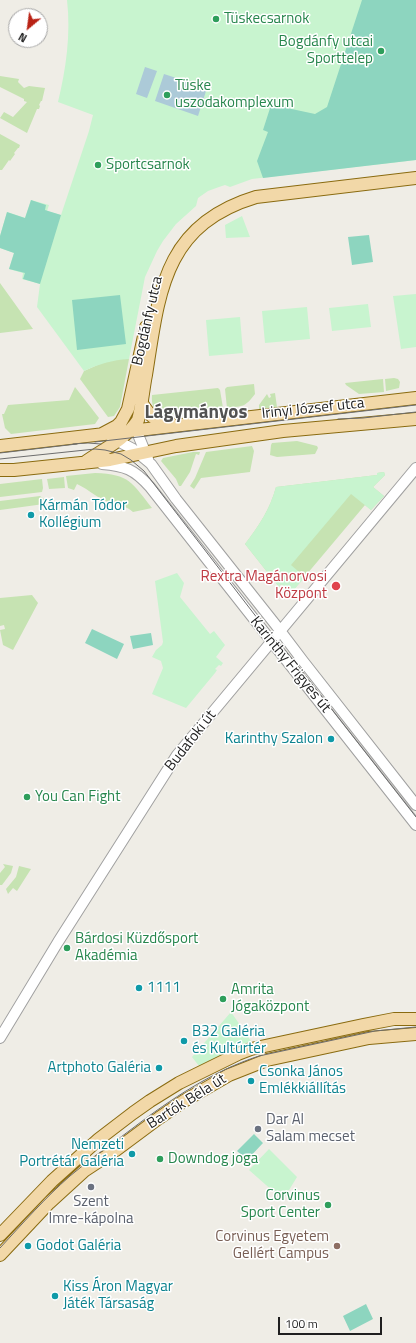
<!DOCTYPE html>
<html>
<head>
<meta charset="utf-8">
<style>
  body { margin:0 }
  #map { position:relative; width:416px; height:1343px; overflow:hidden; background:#efede6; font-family:"Titillium Web",sans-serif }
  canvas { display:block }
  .north { position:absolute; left:8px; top:8px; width:40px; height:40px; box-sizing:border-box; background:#fff; border:1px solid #a5a5a5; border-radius:50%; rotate:209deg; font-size:11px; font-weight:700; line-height:16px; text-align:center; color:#1f1f1f }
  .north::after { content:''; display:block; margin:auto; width:14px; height:18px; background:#b92215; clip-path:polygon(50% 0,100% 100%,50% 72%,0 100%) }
  .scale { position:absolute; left:278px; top:1317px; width:104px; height:18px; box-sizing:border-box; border:2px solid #1f1f1f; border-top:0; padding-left:5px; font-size:12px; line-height:14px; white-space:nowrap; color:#1f1f1f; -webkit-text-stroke:3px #fff; paint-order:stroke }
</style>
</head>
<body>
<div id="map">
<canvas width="416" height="1343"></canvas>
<div class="north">N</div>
<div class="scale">100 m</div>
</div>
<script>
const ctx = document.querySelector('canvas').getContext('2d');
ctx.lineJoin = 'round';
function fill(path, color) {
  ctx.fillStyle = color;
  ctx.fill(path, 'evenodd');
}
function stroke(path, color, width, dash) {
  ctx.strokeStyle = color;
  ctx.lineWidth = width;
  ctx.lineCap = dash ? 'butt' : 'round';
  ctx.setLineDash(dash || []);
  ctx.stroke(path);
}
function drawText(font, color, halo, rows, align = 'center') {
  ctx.font = font + ' "Titillium Web",sans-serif';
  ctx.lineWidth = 3;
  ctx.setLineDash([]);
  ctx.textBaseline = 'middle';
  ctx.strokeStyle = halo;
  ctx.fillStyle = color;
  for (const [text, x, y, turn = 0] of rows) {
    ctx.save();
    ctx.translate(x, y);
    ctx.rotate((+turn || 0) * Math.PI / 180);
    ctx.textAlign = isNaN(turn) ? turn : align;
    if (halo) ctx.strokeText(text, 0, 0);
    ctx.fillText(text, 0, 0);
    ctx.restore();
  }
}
fill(new Path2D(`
  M0,76L19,79L18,82L24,88L29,86L45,88L42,101H41L39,105L40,106L39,109H37L27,133L0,118L4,112L13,117L27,102L24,101V99L0,87Z
  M0,134L20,145L19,148H18L14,153L15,154L10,161L9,160L2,170H0Z
  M0,283L33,329L0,333Z
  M119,359H129L120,407L114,416L108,417L80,379L84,371L102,363Z
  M394,378L398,379L400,382L399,388L386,391L385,379Z
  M383,379L384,392L359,394L346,385L345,383Z
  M254,384L255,394C245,407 244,406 227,408L225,389L227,387Z
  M75,387L99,418L95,424L11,434L5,428L2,414H4L8,405L69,400Z
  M218,388L220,390L223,408L164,415C154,412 151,405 152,395Z
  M275,393L277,407L259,409V405L267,394L269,398L271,397L270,394Z
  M297,441L317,446L318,448L315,454L277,457L270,455L271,445L272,443Z
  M252,446L254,451L250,472L201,478L194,489L190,486L195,478L206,452Z
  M193,452H200L199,455L196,454L190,472L181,486H179L176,479L161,461L163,458Z
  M384,472L385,475L373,487L384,496L371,510L365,505L291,593L281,584L279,587L245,544C259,526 270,509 276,487L377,475V473Z
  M95,473C130,474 132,483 152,508L133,512C125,505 122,507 113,504C99,500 90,490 77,484L74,490L68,488L66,476Z
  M64,477L65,488L49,489L47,479Z
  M42,479L43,488L42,492L0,497V484Z
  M40,496L44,499V504L0,510V501Z
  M32,595L38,603L13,650L3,645L0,630L5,629L4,625L0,626V598Z
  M3,864L13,866L11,873L2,885H0V873L5,867Z
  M19,866L31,869L17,891L13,888L8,894L6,889L16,877Z`), '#c6e3b2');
fill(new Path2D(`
  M67,0H416V160L252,179L230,187L225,185L219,187L208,191L198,198L196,206L176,224L163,241L157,251L145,277L129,359C112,360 99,364 84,371L37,307L40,284L22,279L23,273L9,269L14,253L0,248V236L7,212L25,218L31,200L49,205L47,211L61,215L89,131L93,115L58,102C66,69 71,34 67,0Z
  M242,216L250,237L226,238L225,225Z
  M416,294V347L401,349L393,296Z
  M368,304L371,327L332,331L329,308Z
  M307,307L310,339L265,343L262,311Z
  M240,317L243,353L209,356L206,320Z
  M384,472L385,475L373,487L384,496L371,510L351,494L291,565L305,577L291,593L281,584L279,587L245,544C259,526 270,509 276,487L377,475V473Z
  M177,573L184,583L180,597L210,634L214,631L225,645L216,657L223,663L221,666L219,665L215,669L217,670L215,673L186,708L152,694L163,668L161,661L152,657L156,650L162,645L163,642L155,581Z
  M231,1012L251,1041L199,1066L192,1057Z
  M269,1149L297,1177L283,1200L249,1170Z`), '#c8f4cf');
fill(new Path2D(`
  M362,0H416V160L263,178L257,161L268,132L263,130L272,102L287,108L315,114L327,107Z
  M31,200L46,205L45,210L61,215L40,284L23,279L25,273L9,269L14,253L0,248V236L7,212L25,218Z
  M369,235L373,262L352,265L348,237Z
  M120,295L126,344L77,350L72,300Z
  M92,629L124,644L117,659L85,643Z
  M151,633L153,645L133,649L130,636Z
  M254,1134L263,1143L247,1160L237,1151Z
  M366,1304L373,1319L350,1331L343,1316Z`), '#8dd5bf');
fill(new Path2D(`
  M145,67L157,71L147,98L136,94Z
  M164,74L207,88L198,116L155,101Z`), '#accad8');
const minor = new Path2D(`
  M138,423L139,437L148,459
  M112,438L133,449L151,464L176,499L275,624L303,661L416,805
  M102,464C125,466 134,469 150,487L416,825
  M0,1038L58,942L177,755L416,468`);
const major = new Path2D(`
  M141,402C150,416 154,421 171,424
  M102,434L117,426L121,422L128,409L146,327
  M0,446L416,398
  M84,463C103,449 124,441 138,420C142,406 143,390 146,375C159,293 163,225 256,197L416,178
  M0,470H14L110,460L176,446L283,431L416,419
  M0,1235L52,1181L99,1139L133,1113L150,1101L179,1083L238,1054L251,1049L363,1025L394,1019H416
  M0,1255L49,1203L84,1171L116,1150L159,1118L184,1101L229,1075L267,1060L369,1038L416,1034`);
stroke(minor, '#a0a0a0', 12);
stroke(major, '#8a6b10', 14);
stroke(minor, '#fff', 10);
stroke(major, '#f2d8a8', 12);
stroke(new Path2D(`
  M338,419L363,418L416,412
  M95,442L416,405
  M73,444L88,443L101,444
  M0,453L77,444
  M0,459L95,449L105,450L121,454L131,460L144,471L261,623L294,661L416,817
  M0,1248C23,1223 45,1198 70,1176C90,1159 112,1144 133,1128C171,1099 213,1071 259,1056L375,1031L416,1027`), '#6d6d6d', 1);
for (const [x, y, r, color] of [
  [216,19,4,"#2e9e5b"],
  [381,51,4,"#2e9e5b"],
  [167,95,4,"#2e9e5b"],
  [98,165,4,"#2e9e5b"],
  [31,515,4,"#0f9aa8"],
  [336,586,5,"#e0444e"],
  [331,739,4,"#0f9aa8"],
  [27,797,4,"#2e9e5b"],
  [67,948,4,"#2e9e5b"],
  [139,988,4,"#0f9aa8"],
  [223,999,4,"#2e9e5b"],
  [184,1041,4,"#0f9aa8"],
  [159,1068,4,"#0f9aa8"],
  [251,1081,4,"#0f9aa8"],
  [258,1129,4,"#6b7280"],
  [132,1154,4,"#0f9aa8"],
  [160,1159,4,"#2e9e5b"],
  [91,1187,4,"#6b7280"],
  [328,1205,4,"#2e9e5b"],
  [28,1246,4,"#0f9aa8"],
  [337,1246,4,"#8d6e63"],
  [55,1296,4,"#0f9aa8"]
]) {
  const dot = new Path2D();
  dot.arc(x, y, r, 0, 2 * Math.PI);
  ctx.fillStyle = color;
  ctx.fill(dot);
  stroke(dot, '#fff', 1.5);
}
drawText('15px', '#27864d', '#fff', [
  ["Tüskecsarnok",224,19],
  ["Bogdánfy utcai",373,42,"right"],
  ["Sporttelep",373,59,"right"],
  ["Tüske",175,86],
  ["uszodakomplexum",175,103],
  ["Sportcsarnok",106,165],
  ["You Can Fight",35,797],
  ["Bárdosi Küzdősport",75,939],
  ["Akadémia",75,956],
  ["Amrita",231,990],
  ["Jógaközpont",231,1007],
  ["Downdog joga",168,1159],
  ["Corvinus",320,1196,"right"],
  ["Sport Center",320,1213,"right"]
], 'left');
drawText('15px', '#1f1f1f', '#fff', [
  ["Bogdánfy utca",148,321,-77],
  ["Irinyi József utca",313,409,-6],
  ["Karinthy Frigyes út",290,665,51],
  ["Budafoki út",191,741,-52],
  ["Bartók Béla út",187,1102,-32]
]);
drawText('15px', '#0d838f', '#fff', [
  ["Kármán Tódor",39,506],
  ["Kollégium",39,523],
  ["Karinthy Szalon",323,739,"right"],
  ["1111",147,988],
  ["B32 Galéria",192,1032],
  ["és Kultúrtér",192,1049],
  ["Artphoto Galéria",151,1068,"right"],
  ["Csonka János",259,1072],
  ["Emlékkiállítás",259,1089],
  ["Nemzeti",124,1145,"right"],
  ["Portrétár Galéria",124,1162,"right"],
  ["Godot Galéria",36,1246],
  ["Kiss Áron Magyar",63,1287],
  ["Játék Társaság",63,1304]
], 'left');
drawText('15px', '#be3a42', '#fff', [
  ["Rextra Magánorvosi",327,577],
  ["Központ",327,594]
], 'right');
drawText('15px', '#5b616d', '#fff', [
  ["Dar Al",266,1120],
  ["Salam mecset",266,1137],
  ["Szent",91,1202,"center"],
  ["Imre-kápolna",91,1219,"center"]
], 'left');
drawText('15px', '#785e54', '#fff', [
  ["Corvinus Egyetem",329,1237],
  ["Gellért Campus",329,1254]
], 'right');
drawText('bold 19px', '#525252', '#fff', [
  ["Lágymányos",196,413]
]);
</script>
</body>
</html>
